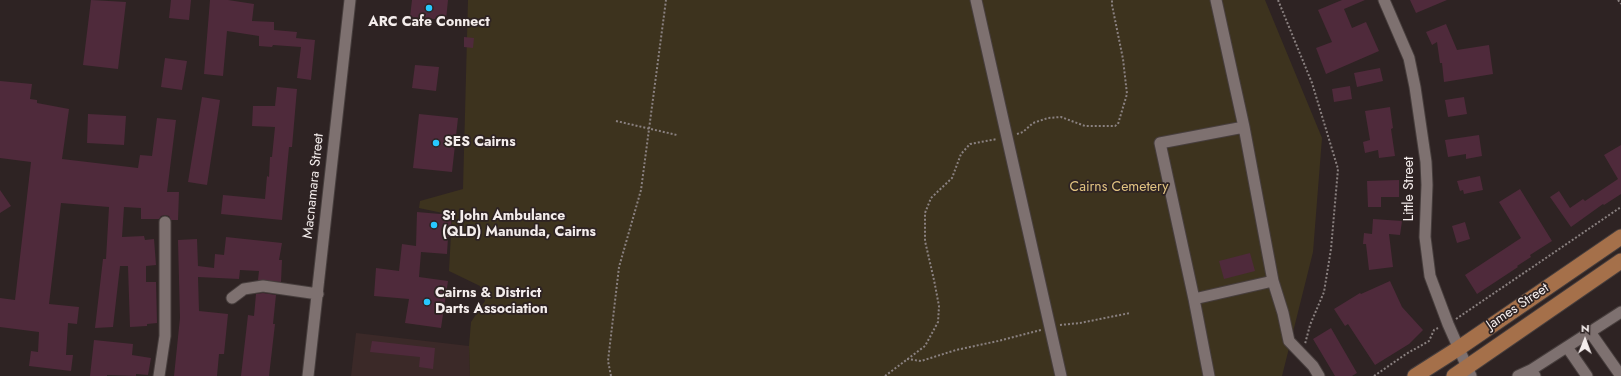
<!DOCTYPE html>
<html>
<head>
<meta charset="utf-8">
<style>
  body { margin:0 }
  #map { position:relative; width:1621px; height:376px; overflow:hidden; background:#2e2323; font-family:Jost,sans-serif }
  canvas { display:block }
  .north { position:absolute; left:1565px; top:320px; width:40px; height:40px; -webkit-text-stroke:3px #2e2323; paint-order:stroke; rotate:1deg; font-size:11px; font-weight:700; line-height:16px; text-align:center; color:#f4edec }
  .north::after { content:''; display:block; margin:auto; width:14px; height:18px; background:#f4edec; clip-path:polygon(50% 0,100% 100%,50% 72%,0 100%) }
</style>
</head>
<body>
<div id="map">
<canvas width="1621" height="376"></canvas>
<div class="north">N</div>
</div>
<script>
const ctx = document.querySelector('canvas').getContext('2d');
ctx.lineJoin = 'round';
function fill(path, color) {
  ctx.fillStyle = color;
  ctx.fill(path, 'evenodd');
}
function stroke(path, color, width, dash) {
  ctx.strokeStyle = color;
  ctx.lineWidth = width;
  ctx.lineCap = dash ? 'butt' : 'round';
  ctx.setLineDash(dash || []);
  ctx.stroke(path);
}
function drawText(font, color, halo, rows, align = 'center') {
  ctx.font = font + ' Jost,sans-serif';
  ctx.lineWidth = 3.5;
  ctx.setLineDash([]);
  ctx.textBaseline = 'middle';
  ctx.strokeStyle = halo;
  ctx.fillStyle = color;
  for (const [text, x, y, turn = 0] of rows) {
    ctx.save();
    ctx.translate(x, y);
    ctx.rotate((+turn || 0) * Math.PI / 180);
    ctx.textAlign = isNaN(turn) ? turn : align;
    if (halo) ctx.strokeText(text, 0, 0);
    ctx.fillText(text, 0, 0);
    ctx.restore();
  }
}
fill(new Path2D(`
  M356,333L469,346L470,376H351Z`), '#3b2928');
fill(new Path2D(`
  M468,0H1265L1322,138L1313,252L1282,376H470L469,346L471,322L485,301L480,286L449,271L452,215L419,208L420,201L463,189Z`), '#3d331e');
fill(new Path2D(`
  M91,0L126,2L118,69L83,65Z
  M171,0H191L189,20L169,18Z
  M210,0H228L254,4L252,21L274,22V30L297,32L296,38L315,40L311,80L297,78L301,47L273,45L272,47L259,46V36L227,31L223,76L204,74Z
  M412,0H448L446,20L410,17Z
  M1342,0H1365L1344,9L1352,28L1366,22L1379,51L1326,74L1316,48L1332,42L1318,10Z
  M1410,0H1447L1416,13Z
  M1446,24L1457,50L1489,45L1493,74L1444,82L1442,63H1440L1437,42L1432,45L1426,32Z
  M464,37L474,38L473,48L464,47Z
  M165,58L187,61L182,90L161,87Z
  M415,65L439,67L436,91L412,88Z
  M1380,68L1383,81L1357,87L1354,73Z
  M0,81L32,84L30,99L37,100V103L69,109L62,159L138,168L140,155L152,156L157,118L176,120L167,192H179L178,220H171L169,216L165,215L161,216L159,219H141V208L124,207L122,237L144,236L145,240L154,239L156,265L146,266V282H156L157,323L147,324V326L130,327L128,266H120L113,327L95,328L103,259H106L109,207L61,203L49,304L79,307L77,324L68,323L66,355H73L71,371L29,366L31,351L38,352L39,332L0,327V298L15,300L31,162L0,158Z
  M1350,86L1352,99L1334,102L1332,89Z
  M277,87L297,89L292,147H289L282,220L221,214L223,195L265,199L267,176L269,177L270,157H272L275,127L252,126L253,106H275Z
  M202,97L220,100L207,185L188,182Z
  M1464,97L1467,114L1448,117L1445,100Z
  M1390,107L1393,128L1391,129L1395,156L1379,158L1378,150L1365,153L1363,142L1370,140L1365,111Z
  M88,114L126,116L124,145L87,143Z
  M419,114L458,118L452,172L413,168Z
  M1479,135L1482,156L1466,159V154L1448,157L1445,140Z
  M1621,145V194L1604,205L1603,204L1571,227L1550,197L1559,191L1570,208L1583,199L1585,201L1618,179L1604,155Z
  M1480,176L1483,190L1464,194L1463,190L1460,191L1457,181Z
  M1399,180V197H1381V207H1368L1367,181Z
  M1520,189L1552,241L1530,255L1531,257L1517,266L1518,267L1477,294L1465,275L1521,238L1499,202Z
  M0,190L11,206L0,213Z
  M417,212L452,215L450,237H448L447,254L421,252L419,277L448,281L441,328L405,323L409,299L374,296L376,268L399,271L402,244L416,246Z
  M1373,219L1402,221L1400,235L1389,234L1393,267L1369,270L1366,244H1363L1364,233L1372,234Z
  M1465,222L1470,239L1457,243L1452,226Z
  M226,237L282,243L279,260H282L281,282L258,280L259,271L240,270L239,279L198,277L199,311L228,314L224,354H219L217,376H174L180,318L178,240L197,239L198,266L214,268L215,254L224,255Z
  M1250,253L1255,271L1224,279L1219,261Z
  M1390,281L1402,307L1423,330L1409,344L1375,365L1348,324L1345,326L1334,309L1360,293L1361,294Z
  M263,293L276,295L273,324H275L269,376H241L248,315L254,316L256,294Z
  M1331,328L1357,373L1352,376H1335L1313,339Z
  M94,340L133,344L132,355L151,358L148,375L136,374V376L107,375V376H90Z
  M372,341L435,348L433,369L419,367L420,357L370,352Z`), '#4f2a3b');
const minor = new Path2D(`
  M976,0L1061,376
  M1216,0L1244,127
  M1384,0L1409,58L1415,87L1426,162L1427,185L1425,237L1430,276L1448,324L1471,376
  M1273,281L1283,313L1289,341L1313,366L1319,376
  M232,298L244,289L263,286L318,294
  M1194,299L1273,281L1244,127L1160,143L1194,299L1209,376
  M1590,332L1621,376
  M1567,347L1587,376
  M159,376L165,336V222
  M308,376L350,0
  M1518,376L1531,370
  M1535,376L1531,370L1621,312`);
const major = new Path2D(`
  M1415,376L1459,348L1621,237
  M1454,376L1621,261`);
stroke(minor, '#473e3d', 13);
stroke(major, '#473e3d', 17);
stroke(new Path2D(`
  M1278,0L1312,83L1338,169L1331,249L1324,292L1310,325L1305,344
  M1618,0L1621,4
  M616,121L677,135
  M1017,134L1023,132L1033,123L1048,118L1061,117L1085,126H1115L1118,124L1127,94L1123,59L1112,5V0
  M1456,319L1621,207
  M1060,325L1080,323L1130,313
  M907,359L921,361L956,350L998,341L1041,330
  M611,376L608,361L619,267L641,190L666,0
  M885,376L925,346L938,322L939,306L934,280L925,241V213L931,198L952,178L961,154L970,144L997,139
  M1374,376L1406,354L1429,341L1434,330L1438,328`), '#8a8180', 2, [2, 2]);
stroke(minor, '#7e7170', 11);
stroke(major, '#a5704a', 15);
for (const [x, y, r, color] of [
  [429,8,4,"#27c8ff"],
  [436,143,4,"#27c8ff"],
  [434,225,4,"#27c8ff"],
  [427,302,4,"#27c8ff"]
]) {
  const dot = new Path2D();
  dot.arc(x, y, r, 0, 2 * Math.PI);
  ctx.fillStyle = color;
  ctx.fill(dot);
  stroke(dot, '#2e2323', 1.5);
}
drawText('bold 14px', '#f4edec', '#2e2323', [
  ["ARC Cafe Connect",429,23,"center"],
  ["SES Cairns",444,143],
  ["St John Ambulance",442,217],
  ["(QLD) Manunda, Cairns",442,233],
  ["Cairns & District",435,294],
  ["Darts Association",435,310]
], 'left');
drawText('14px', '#f4edec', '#2e2323', [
  ["Macnamara Street",314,186,-84],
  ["Little Street",1410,189,-90],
  ["James Street",1518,307,-34]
]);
drawText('14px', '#e1c381', '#2e2323', [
  ["Cairns Cemetery",1119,188]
]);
</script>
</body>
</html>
